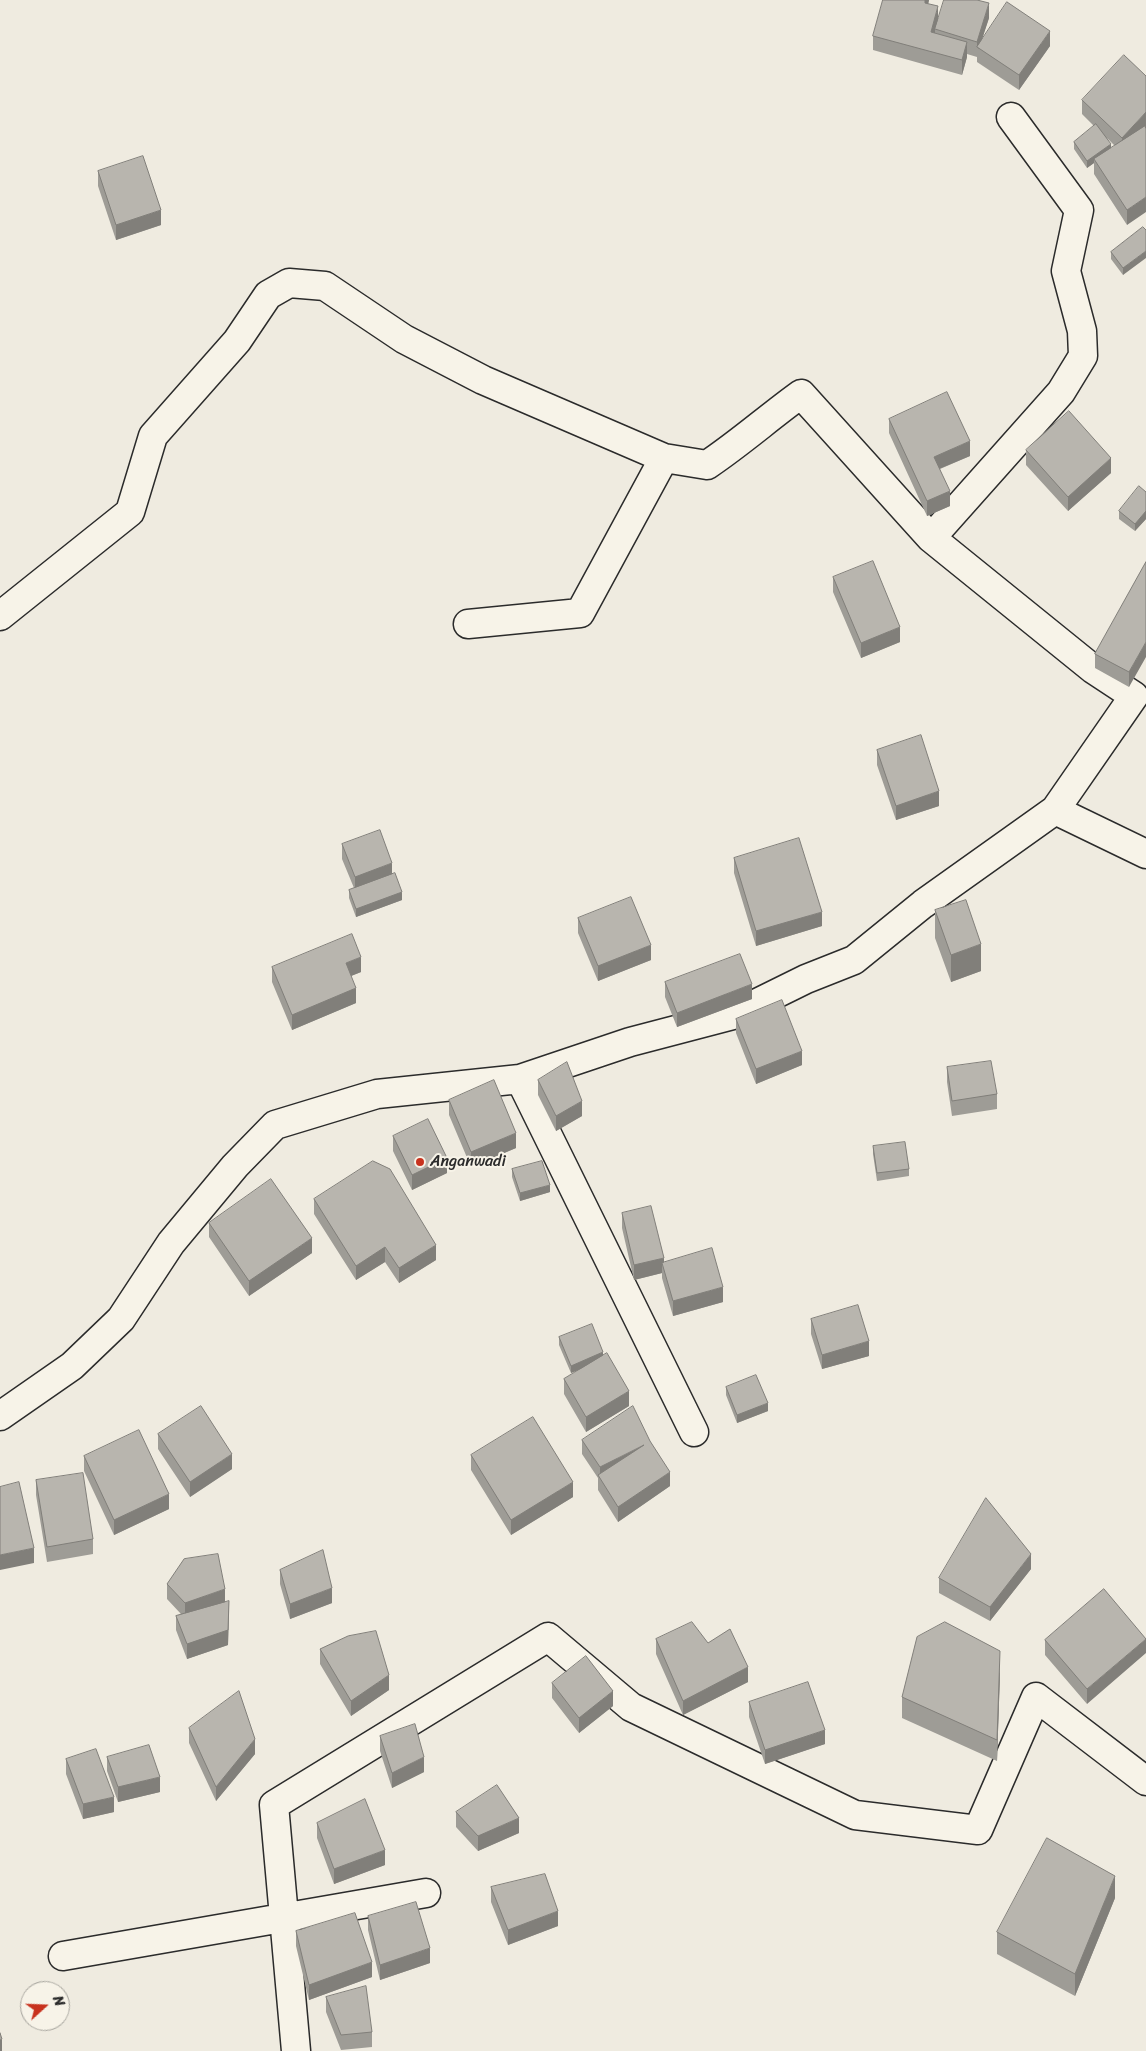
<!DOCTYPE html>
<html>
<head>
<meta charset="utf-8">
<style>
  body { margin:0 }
  #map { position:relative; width:1146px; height:2051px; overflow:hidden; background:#efebe0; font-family:Sriracha,sans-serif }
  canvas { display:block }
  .north { position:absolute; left:20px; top:1981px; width:50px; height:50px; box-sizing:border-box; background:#f7f3e8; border:1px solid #a5a39c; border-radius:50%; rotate:70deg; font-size:14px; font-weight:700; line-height:20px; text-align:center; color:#2b2b2b }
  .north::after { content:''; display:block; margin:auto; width:18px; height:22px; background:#c8321e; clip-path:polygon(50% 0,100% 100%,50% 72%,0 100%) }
</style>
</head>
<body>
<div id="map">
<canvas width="1146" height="2051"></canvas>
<div class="north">N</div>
</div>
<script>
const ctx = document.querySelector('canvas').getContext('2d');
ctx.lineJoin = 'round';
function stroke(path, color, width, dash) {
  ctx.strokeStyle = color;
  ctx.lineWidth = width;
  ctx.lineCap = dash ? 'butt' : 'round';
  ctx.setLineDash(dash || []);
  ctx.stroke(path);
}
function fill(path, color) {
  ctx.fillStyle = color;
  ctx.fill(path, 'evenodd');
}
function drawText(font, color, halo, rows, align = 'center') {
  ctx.font = font + ' Sriracha,sans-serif';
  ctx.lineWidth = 4;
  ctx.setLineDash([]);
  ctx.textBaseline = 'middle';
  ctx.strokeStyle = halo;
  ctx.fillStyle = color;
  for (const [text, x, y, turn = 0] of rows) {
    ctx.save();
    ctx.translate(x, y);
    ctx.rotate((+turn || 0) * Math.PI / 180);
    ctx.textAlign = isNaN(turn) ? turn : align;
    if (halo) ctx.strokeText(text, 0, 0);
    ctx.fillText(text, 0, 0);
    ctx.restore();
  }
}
const minor = new Path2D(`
  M931,538L1061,392L1083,356L1082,331L1066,271L1079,210L1011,117
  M0,616L130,512L153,436L237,341L268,295L289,283L325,286L404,339L483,380L664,458L707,465C740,443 769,417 801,394L931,538L1093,669L1134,696L1055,810
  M468,624L580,613L664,458
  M520,1079L694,1432
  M0,1416L72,1366L121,1319L171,1243L235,1166L275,1125L377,1094L520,1079L630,1042L733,1015L806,979L854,960L923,904L1055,810L1146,854
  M63,1956L426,1893
  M296,2051L274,1805L548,1637L631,1707L855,1815L978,1830L1036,1697L1146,1781`);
stroke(minor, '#2b2b2b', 31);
stroke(minor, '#f7f3e8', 28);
fill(new Path2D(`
  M883,0H929L928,4L938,18H989L982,38L1050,46L1019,90L977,62V57L967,54V57L962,75L873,50V36Z
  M1082,100L1145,128L1127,225L1094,174V163L1087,168L1074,149V142L1094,126L1082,114ZM1107,138L1115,146L1111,149Z
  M98,171L161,225L116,240L98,186Z
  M1143,227L1123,275L1111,259V252Z
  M889,419L970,456L940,469L950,506L927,516L889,433Z
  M1026,450L1111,473L1068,511L1026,465Z
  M1146,492V519L1135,531L1119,519V511Z
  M1146,562L1129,687L1095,668V654Z
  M833,577L900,642L861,658L833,592Z
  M877,750L939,806L896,820L877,765Z
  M342,844L392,874L402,900L356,917L349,898V890L354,888L342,859Z
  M734,858L822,926L756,946L734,873Z
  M935,910L981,971L951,982L935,938Z
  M578,918L651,960L598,981L578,933Z
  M272,967L361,972L351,976L356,1003L292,1030L272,982Z
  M665,982L752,999L677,1027L665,997Z
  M736,1019L802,1065L756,1084L736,1033Z
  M947,1067L997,1094V1109L952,1116L947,1082Z
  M538,1080L582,1116L556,1131L538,1095Z
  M449,1100L516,1148L471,1167L449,1115Z
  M393,1136L447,1173L412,1190L393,1151Z
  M873,1146L909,1169V1176L877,1181L873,1154Z
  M512,1169L550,1192L520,1201L512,1177Z
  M314,1199L436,1260L399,1283L385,1262L356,1280L314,1214Z
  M622,1213L664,1263L723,1302L673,1316L662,1278V1273L634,1280L622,1228Z
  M209,1223L312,1253L249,1296L209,1237Z
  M811,1319L869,1356L822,1369L811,1334Z
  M559,1337L603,1356L629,1406L586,1432L564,1394V1379L581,1369L571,1373L559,1345Z
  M726,1387L768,1411L737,1423L726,1395Z
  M158,1434L232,1469L190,1497L158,1449Z
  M582,1440L670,1486L618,1522L598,1490V1478L582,1454Z
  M471,1455L573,1497L511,1535L471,1470Z
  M84,1456L169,1509L114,1535L84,1471Z
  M36,1480L93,1539V1554L47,1562L36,1495Z
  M1031,1569L990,1621L939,1593V1578Z
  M280,1570L332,1603L290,1619L280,1584Z
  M167,1584L225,1602L229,1616L228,1645L187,1659L176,1630V1616L181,1614L167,1599Z
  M1104,1589L1087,1704L1045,1655V1640Z
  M656,1639L708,1643L748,1682L683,1715L656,1654Z
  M320,1649L389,1690L351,1716L320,1664Z
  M1000,1673L997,1761L902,1718V1697Z
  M552,1683L613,1706L579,1733L552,1698Z
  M749,1702L825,1744L765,1764L749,1717Z
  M189,1728L255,1754L216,1801L189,1743Z
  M380,1736L424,1772L392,1788L380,1751Z
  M107,1757L160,1792L118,1802L107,1771Z
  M66,1759L114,1812L83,1819L66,1774Z
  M456,1812L519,1833L478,1851L456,1827Z
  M317,1823L385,1865L334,1884L317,1838Z
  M491,1887L558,1926L508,1945L491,1902Z
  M1115,1898L1075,1996L997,1954V1932Z
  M368,1916L430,1963L380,1980L368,1930Z
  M296,1931L372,1977L309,2000L296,1946Z
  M326,1997L372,2032V2047L341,2050L326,2012Z`), '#9e9c96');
fill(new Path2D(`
  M925,0H929L925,18Z
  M989,3V18L979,49L977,47V42Z
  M938,6V21L935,29V34L931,32Z
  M1050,31V46L1019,90V75Z
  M967,42V57L962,75V60Z
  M1146,112V127L1122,153V138Z
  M1111,144V151L1094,159V163L1087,168V161Z
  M1146,197V212L1127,225V210Z
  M161,210V225L116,240V225Z
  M1146,251V258L1123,275V268Z
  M970,441V456L934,471V457Z
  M1111,458V473L1068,511V497Z
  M950,491V506L927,516V501Z
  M1146,511V519L1135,531V524Z
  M900,627V642L861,658V643Z
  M1146,642V657L1129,687V672Z
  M939,791V806L896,820V806Z
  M392,863V878L355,892V877Z
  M402,892V900L356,917V909Z
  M822,912V926L756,946V931Z
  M981,944V971L951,982V955Z
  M651,945V960L598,981V966Z
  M361,957V972L346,978V963Z
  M752,984V999L677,1027V1013Z
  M356,988V1003L292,1030V1015Z
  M802,1051V1065L756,1084V1069Z
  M582,1101V1116L556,1131V1116Z
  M516,1133V1148L471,1167V1152Z
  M447,1158V1173L412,1190V1175Z
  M550,1185V1192L520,1201V1193Z
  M312,1238V1253L249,1296V1281Z
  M436,1245V1260L399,1283V1268Z
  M385,1247V1262L356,1280V1266Z
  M664,1258V1269L662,1263V1273L634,1280V1265Z
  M723,1287V1302L673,1316V1301Z
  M869,1341V1356L822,1369V1355Z
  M603,1352V1360L571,1373V1366Z
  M629,1391V1406L586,1432V1417Z
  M768,1403V1411L737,1423V1415Z
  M644,1445L600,1479V1467Z
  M232,1454V1469L190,1497V1482Z
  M670,1472V1486L618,1522V1507Z
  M573,1482V1497L511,1535V1520Z
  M169,1494V1509L114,1535V1520Z
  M34,1548V1563L0,1570V1555Z
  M1031,1554V1569L990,1621V1607Z
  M332,1588V1603L290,1619V1604Z
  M225,1589V1604L185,1618V1603Z
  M229,1601L228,1645L187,1659V1644Z
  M1146,1639V1653L1087,1704V1689Z
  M1000,1651V1673L997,1761V1740Z
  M748,1667V1682L683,1715V1701Z
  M389,1675V1690L351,1716V1701Z
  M613,1691V1706L579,1733V1718Z
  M825,1730V1744L765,1764V1750Z
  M255,1739V1754L216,1801V1787Z
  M424,1757V1772L392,1788V1773Z
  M160,1777V1792L118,1802V1787Z
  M114,1797V1812L83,1819V1804Z
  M519,1818V1833L478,1851V1836Z
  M385,1850V1865L334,1884V1869Z
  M1115,1876V1898L1075,1996V1974Z
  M558,1911V1926L508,1945V1930Z
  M430,1948V1963L380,1980V1965Z
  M372,1962V1977L309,2000V1985Z
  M2,2039V2051H0V2040Z`), '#817f7a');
const building = new Path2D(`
  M883,0H925V3L938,6L931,32L967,42L962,60L873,36Z
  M944,0H977L989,3L977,42L935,29Z
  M1007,2L1050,31L1019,75L977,47Z
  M1124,55L1146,76V112L1122,138L1082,100Z
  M1096,124L1111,144L1087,161L1074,142Z
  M1145,126L1146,129V197L1127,210L1094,159Z
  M143,156L161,210L116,225L98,171Z
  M1143,227L1146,230V251L1123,268L1111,252Z
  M947,392L970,441L934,457L950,491L927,501L889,419Z
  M1069,411L1111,458L1068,497L1026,450Z
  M1139,486L1146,492V511L1135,524L1119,511Z
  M873,561L900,627L861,643L833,577Z
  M1146,562V642L1129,672L1095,654Z
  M921,735L939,791L896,806L877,750Z
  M380,830L392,863L355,877L342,844Z
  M799,838L822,912L756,931L734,858Z
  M395,873L402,892L356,909L349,890Z
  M631,897L651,945L598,966L578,918Z
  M966,900L981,944L951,955L935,910Z
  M352,934L361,957L346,963L356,988L292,1015L272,967Z
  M740,954L752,984L677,1013L665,982Z
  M782,1000L802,1051L756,1069L736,1019Z
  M991,1061L997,1094L952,1101L947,1067Z
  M567,1062L582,1101L556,1116L538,1080Z
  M494,1080L516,1133L471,1152L449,1100Z
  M428,1119L447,1158L412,1175L393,1136Z
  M905,1142L909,1169L877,1173L873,1146Z
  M373,1161L390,1169L436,1245L399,1268L385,1247L356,1266L314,1199Z
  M542,1161L550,1185L520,1193L512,1169Z
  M271,1179L312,1238L249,1281L209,1223Z
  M651,1206L664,1258L634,1265L622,1213Z
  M712,1248L723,1287L673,1301L662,1263Z
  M858,1305L869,1341L822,1355L811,1319Z
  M592,1324L603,1352L571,1366L559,1337Z
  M607,1353L629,1391L586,1417L564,1379Z
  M756,1375L768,1403L737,1415L726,1387Z
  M201,1406L232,1454L190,1482L158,1434Z
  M633,1406L650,1441L670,1472L618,1507L598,1475L644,1445L600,1467L582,1440Z
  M533,1417L573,1482L511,1520L471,1455Z
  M139,1430L169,1494L114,1520L84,1456Z
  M83,1473L93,1539L47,1547L36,1480Z
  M19,1482L34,1548L0,1555V1487Z
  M986,1498L1031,1554L990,1607L939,1578Z
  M323,1550L332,1588L290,1604L280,1570Z
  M218,1554L225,1589L185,1603L167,1584L184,1559Z
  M1104,1589L1146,1639L1087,1689L1045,1640Z
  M229,1601L228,1630L187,1644L176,1616Z
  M692,1622L708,1643L730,1629L748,1667L683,1701L656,1639Z
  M945,1622L1000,1651L997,1740L902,1697L917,1637Z
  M376,1631L389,1675L351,1701L320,1649L348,1636Z
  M586,1656L613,1691L579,1718L552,1683Z
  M808,1682L825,1730L765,1750L749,1702Z
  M239,1691L255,1739L216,1787L189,1728Z
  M415,1724L424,1757L392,1773L380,1736Z
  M149,1745L160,1777L118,1787L107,1757Z
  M96,1749L114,1797L83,1804L66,1759Z
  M497,1785L519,1818L478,1836L456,1812Z
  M365,1799L385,1850L334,1869L317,1823Z
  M1047,1838L1115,1876L1075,1974L997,1932Z
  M545,1874L558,1911L508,1930L491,1887Z
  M416,1902L430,1948L380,1965L368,1916Z
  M355,1913L372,1962L309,1985L296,1931Z
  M366,1986L372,2032L341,2035L326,1997Z
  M0,2033L2,2039L0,2040Z`);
fill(building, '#b8b5ae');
stroke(building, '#817f7a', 1);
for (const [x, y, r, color] of [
  [420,1162,5,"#c8321e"]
]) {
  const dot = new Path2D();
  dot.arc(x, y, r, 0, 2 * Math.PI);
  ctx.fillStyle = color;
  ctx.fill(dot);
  stroke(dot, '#f7f3e8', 2);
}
drawText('16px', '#2b2b2b', '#f7f3e8', [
  ["Anganwadi",430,1162]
], 'left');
</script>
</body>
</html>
